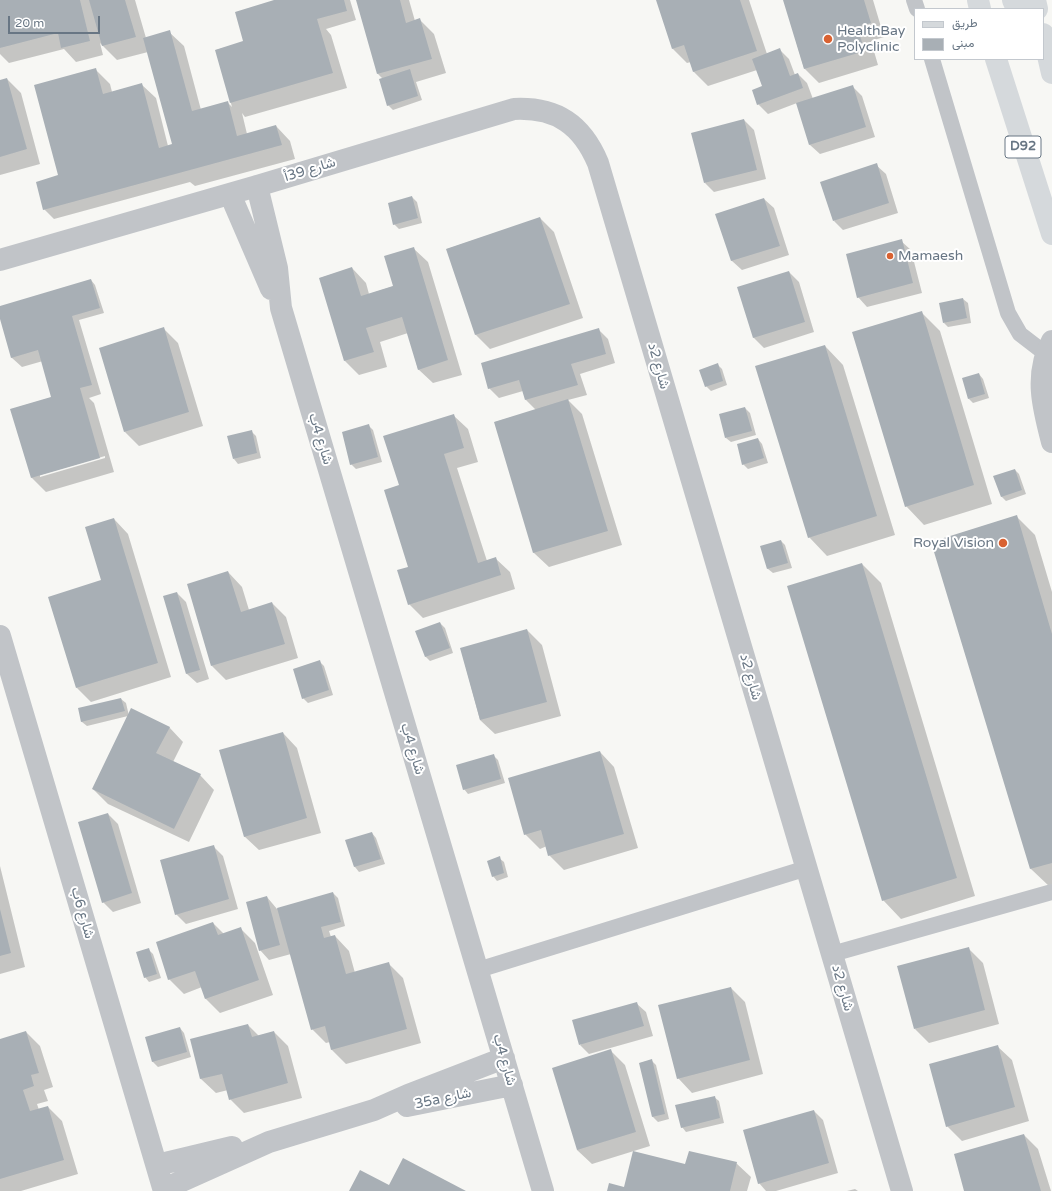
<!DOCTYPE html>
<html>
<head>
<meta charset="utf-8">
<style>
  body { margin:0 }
  #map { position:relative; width:1052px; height:1191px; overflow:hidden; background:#f7f7f4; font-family:"Varela Round",Vazirmatn,sans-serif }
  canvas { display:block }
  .legend { position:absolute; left:914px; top:8px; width:130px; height:52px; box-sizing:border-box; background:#fff; border:1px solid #c3c8ce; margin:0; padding:5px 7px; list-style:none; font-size:12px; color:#687684 }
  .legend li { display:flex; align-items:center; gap:8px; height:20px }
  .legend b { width:20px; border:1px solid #c3c8ce }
  .scale { position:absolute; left:8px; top:16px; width:92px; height:18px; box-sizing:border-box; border:2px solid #687684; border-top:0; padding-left:5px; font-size:12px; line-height:14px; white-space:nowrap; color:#687684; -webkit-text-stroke:3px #fff; paint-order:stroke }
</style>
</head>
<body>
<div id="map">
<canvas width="1052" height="1191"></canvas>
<ul class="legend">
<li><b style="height:5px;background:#d5d9dc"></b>طريق</li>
<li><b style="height:11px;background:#a8afb5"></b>مبنى</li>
</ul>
<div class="scale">20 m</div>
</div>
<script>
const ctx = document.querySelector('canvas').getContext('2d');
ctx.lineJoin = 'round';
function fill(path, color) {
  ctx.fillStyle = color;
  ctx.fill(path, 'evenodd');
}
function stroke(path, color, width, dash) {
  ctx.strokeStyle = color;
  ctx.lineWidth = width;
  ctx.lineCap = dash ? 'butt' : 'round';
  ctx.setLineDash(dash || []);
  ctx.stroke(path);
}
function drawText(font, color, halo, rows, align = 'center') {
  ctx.font = font + ' "Varela Round",Vazirmatn,sans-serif';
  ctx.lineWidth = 4;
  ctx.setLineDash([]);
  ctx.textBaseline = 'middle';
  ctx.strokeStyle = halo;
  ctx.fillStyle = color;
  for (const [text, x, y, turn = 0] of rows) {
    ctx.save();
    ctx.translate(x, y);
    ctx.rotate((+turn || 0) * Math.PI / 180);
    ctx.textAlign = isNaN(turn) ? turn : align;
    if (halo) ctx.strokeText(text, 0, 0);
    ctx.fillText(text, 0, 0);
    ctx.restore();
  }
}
fill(new Path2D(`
  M0,0H135L146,38L169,32L184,46L201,110L228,103L232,107L216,50L244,42L278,0H350L356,20L326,29L331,35L347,88L245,117L242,113L247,134L276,126L290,141L295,159L195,186L190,182L54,219L44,209L60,176L95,69L110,84L112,92L141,84L156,98L168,146L174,148L148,52L117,60L100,43L103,55L76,62L64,49L9,63L0,54Z
  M357,0H409L415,21L420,20L434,34L446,73L416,82L422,100L393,110L388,105L383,79L378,74Z
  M657,0H749L767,54L779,49L789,59L795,75L798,74L807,83L813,99L852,86L862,96L875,137L820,154L810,145L797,103L768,114L758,104L763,87L757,70L708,86L694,72L691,62L687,63L673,49Z
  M784,0H873L884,37L871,41L878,65L819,83L804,68Z
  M7,79L21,93L40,164L0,175V81Z
  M744,120L754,130L766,179L714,192L705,183Z
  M876,165L886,174L898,213L843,230L834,221Z
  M412,197L417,202L422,223L399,229L394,224Z
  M764,199L774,208L789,255L742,270L732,261L717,214Z
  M540,218L554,232L583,318L490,349L476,335L447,249Z
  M901,241L911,250L922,293L867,307L858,297Z
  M413,248L428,262L462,375L433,383L418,369L408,333L380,342L387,367L359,375L345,361L320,278L352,268L366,283L369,294L394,286Z
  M789,272L799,282L814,332L764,348L754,338L739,288Z
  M91,280L95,285L104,313L79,320L101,394L89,398L94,403L114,472L46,492L32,478L12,409L53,397L43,361L22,367L12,358L0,315V307ZM105,456V458L40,477V475Z
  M963,299L968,303L971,323L948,327L944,323Z
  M921,312L940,331L992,504L924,525L906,506Z
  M163,328L178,343L203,426L139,446L125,432Z
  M598,329L608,339L615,363L580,374L587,395L568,400L582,414L622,545L549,567L534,553L495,422L536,410L526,400L523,391L499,398L489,388Z
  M825,346L843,365L895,535L827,556L809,537Z
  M718,365L722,369L727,385L711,391L706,386Z
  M979,374L983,379L989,398L973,403L969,399Z
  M745,408L750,413L756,435L731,442L726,438Z
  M453,415L468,429L478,462L457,468L487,561L495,558L510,572L515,589L423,618L409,604V567L400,486Z
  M369,426L373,430L382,462L356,469L351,464Z
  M251,431L256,436L261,458L238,464L234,459Z
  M758,439L762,444L768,463L748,469L743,464Z
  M1015,470L1019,474L1026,494L1006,501L1001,496Z
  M1016,516L1035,535L1052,592V887H1050L1031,869L933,542Z
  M114,519L128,534L171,677L91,702L77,688L102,581Z
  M781,541L785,545L792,568L773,573L768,569L762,547Z
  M862,564L881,583L975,896L901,919L883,900Z
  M228,572L242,587L249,610L272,603L286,617L298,658L226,680L212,666Z
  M177,593L186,602L209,679L197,683L187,674Z
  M440,623L445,628L453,653L430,661L425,656Z
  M527,630L542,645L561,716L495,734L480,720L461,649Z
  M319,661L324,666L333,695L308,703L303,698Z
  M121,699L126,703L129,716L169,727L183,742L173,762L200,775L214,790L189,842L108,804L93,789L128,716L87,726L82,722L79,709Z
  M283,733L297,748L321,833L259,850L244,836Z
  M600,752L614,767L638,848L564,870L549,855L547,846L540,849L525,834Z
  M493,755L498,760L505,783L468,794L464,789Z
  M108,814L118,824L141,903L113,912L103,902Z
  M372,833L376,838L385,864L359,872L355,867L346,841Z
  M213,846L223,856L238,909L186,924L176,914Z
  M499,858L504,862L508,877L497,881L493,876Z
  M0,866L25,967L0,974Z
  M333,893L338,898L345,926L329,931L331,937L335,936L349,951L355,973L388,963L403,978L421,1043L346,1064L332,1050L330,1042L326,1043L312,1029L291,954L269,960L260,950L267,897L277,909Z
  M213,923L224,934L241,929L255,943L273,995L220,1013L205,998L202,987L184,994L169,979Z
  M968,948L983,963L999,1024L929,1043L915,1029Z
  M148,949L153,954L161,978L149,982L145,977Z
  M731,988L745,1002L763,1074L692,1093L678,1078Z
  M636,1003L646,1012L653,1036L589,1054L580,1045Z
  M248,1025L259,1036L274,1032L288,1046L302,1098L244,1113L230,1099L228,1090L216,1093L201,1079L191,1040Z
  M180,1028L184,1033L191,1057L158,1067L153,1062L146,1038Z
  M26,1032L40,1046L53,1087L44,1090L48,1101L37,1104L39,1110L48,1107L62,1121L78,1174L21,1191H0V1040Z
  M997,1046L1012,1060L1029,1121L962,1141L947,1126Z
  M611,1051L625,1065L650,1146L592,1164L577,1150Z
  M651,1060L656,1065L669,1119L658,1122L653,1117L640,1063Z
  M714,1097L719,1101L724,1123L686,1132L682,1127Z
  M814,1111L823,1120L838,1173L776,1191H766L759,1183Z
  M1024,1135L1038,1149L1051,1191H966Z
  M736,1163L751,1177L747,1191H608L625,1188L686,1166Z
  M855,1189L858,1191H847Z`), '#0003');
fill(new Path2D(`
  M0,0H80L90,41L61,48L58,33L0,48Z
  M89,0H125L136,37L102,46Z
  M274,0H344L347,11L317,19L333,73L230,103L215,50L243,41L235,12Z
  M356,0H400L406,23L420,18L432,59L377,74Z
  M656,0H740L757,51L693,72L684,45L672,49Z
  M783,0H864L871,23L857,27L865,51L804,69Z
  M170,30L192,111L228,101L237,136L276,125L282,145L43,210L36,182L58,175L34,85L96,68L103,94L142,83L159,148L172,144L143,38Z
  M780,48L790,76L798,73L803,88L757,105L752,90L762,86L752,59Z
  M410,69L418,96L387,106L379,79Z
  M7,78L27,149L0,157V80Z
  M853,85L866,127L809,145L796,103Z
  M744,119L757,170L704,183L691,133Z
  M877,163L889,203L833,221L820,182Z
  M412,196L418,218L393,225L388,203Z
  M764,198L780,246L731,261L715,214Z
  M540,217L570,304L475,335L446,249Z
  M902,239L913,283L857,298L846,254Z
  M414,247L448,360L418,370L402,317L366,328L374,352L344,361L319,278L352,267L361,296L393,286L384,256Z
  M789,271L805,322L753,338L737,287Z
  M91,279L100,308L72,316L92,385L80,388L100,458L31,478L10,409L51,397L38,350L11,358L0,319V306Z
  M963,298L967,318L943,323L939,303Z
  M922,311L974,485L905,507L852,332Z
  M164,327L189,412L124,432L99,348Z
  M599,328L606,354L571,364L578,385L525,400L519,380L488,389L481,363Z
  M825,345L877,516L808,538L755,366Z
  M718,363L723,381L705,387L699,370Z
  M979,373L985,394L968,399L962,378Z
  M568,399L608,531L533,553L494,422Z
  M745,407L752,431L725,438L719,414Z
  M454,414L464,448L444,454L478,563L496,557L501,575L408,605L397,570L408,567L384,490L399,485L383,436Z
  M369,424L378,457L350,465L342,432Z
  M252,430L257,453L233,459L227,436Z
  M758,438L764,458L742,465L737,444Z
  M1015,469L1022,490L1001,497L993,476Z
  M1017,515L1052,634V863L1030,869L931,542Z
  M114,518L158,663L76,688L48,597L101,580L85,527Z
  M781,540L788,563L767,569L760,546Z
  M862,563L957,878L882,901L787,586Z
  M228,571L241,612L272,602L285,644L211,666L187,584Z
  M177,592L200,670L186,674L163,596Z
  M440,622L450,648L425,657L415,631Z
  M527,629L547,702L480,720L460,648Z
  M320,660L329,690L302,699L293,669Z
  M121,698L125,711L81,722L78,708Z
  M131,708L170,727L156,753L201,774L174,829L92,789Z
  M283,732L307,818L244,837L219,750Z
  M600,751L624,834L548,856L541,830L524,835L508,778Z
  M494,754L501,779L463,790L456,765Z
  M108,813L132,893L102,903L78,822Z
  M372,832L381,859L354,867L345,840Z
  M214,845L229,899L175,915L160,860Z
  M500,856L504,873L492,877L487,861Z
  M333,892L341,922L321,927L324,938L335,935L346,974L389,962L407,1029L331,1050L325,1026L311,1030L277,908Z
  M267,896L280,945L259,951L246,902Z
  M0,909L11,953L0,956Z
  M213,922L218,935L241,927L259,980L205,999L195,971L168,980L156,942Z
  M969,947L985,1010L914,1029L897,966Z
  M149,948L157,974L144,978L136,952Z
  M731,987L750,1060L677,1079L658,1005Z
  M637,1002L644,1026L579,1045L572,1020Z
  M248,1024L252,1037L274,1031L288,1083L229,1100L222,1074L200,1079L190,1039Z
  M180,1027L187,1052L152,1062L145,1037Z
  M26,1031L39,1073L31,1075L34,1086L23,1090L30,1111L48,1106L64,1160L0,1179V1039Z
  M998,1045L1015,1107L946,1127L929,1064Z
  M611,1049L636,1132L577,1150L552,1068Z
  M652,1059L665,1114L652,1117L639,1063Z
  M715,1096L720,1118L681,1128L675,1105Z
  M814,1110L829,1163L758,1184L743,1130Z
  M1024,1134L1041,1191H964L954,1154Z
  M633,1151L685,1164L689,1151L737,1162L730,1191H607L609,1183L624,1187Z
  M403,1158L466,1191H349L360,1170L389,1185Z`), '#a8afb5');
stroke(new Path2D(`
  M914,0L917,9
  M932,59L1008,313L1020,334L1046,354
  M832,954L1052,892
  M478,970L807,868`), '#c1c4c8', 16);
stroke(new Path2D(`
  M257,186L277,268L281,308L543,1191
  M230,194L271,289
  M0,260L257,186L514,109C557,107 582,125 598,163L902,1191
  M1052,341C1034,374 1043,408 1052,442
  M0,636L164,1191
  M407,1106L512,1085
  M157,1165L232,1147
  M164,1189L269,1142L374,1110L408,1095L504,1058`), '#c1c4c8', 22);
stroke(new Path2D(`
  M978,0L980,9
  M1013,0L1017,9
  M1035,0L1037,9
  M1043,34L1052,73
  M996,59L1052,234`), '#d5d9dc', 22);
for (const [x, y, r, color] of [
  [828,39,5,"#d96232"],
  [890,256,4,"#d96232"],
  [1003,543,5,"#d96232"]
]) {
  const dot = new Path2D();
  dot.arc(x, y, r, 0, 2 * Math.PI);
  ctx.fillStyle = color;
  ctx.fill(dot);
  stroke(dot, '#fff', 1.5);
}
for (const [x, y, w] of [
  [1023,147,36]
]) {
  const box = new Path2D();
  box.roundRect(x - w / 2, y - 11, w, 22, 3);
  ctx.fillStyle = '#fff';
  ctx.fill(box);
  stroke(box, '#687684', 1);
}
drawText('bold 13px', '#687684', null, [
  ["D92",1023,147]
]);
drawText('14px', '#687684', '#fff', [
  ["HealthBay",837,31],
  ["Polyclinic",837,47],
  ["Mamaesh",898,256],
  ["Royal Vision",994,543,"right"]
], 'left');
drawText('14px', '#687684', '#fff', [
  ["شارع 39أ",310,170,-17],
  ["شارع 2د",658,366,74],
  ["شارع 4ب",320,439,73],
  ["شارع 2د",750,677,74],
  ["شارع 4ب",412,749,73],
  ["شارع 6ب",82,913,74],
  ["شارع 2د",842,988,74],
  ["شارع 4ب",504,1060,74],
  ["35a شارع",443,1099,-12]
]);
</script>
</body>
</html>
